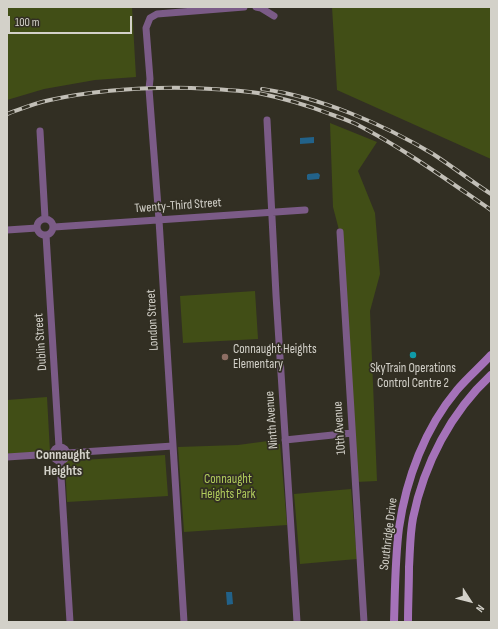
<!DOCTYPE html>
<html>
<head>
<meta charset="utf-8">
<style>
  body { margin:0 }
  #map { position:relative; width:498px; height:629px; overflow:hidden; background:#322f23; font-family:"Sofia Sans Condensed",sans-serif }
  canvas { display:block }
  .frame { position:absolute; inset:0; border:8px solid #d3d1c9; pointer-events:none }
  .north { position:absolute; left:450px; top:581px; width:40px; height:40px; -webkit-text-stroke:3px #322f23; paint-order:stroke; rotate:126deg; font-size:11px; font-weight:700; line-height:16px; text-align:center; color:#d3d1c9 }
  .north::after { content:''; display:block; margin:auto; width:14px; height:18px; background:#d3d1c9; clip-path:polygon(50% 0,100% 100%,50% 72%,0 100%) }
  .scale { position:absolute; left:8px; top:16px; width:124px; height:18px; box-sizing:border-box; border:2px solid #d3d1c9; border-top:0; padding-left:5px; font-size:12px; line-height:14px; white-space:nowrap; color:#d3d1c9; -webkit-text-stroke:3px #322f23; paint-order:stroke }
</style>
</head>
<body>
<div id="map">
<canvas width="498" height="629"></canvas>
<div class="frame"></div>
<div class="north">N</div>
<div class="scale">100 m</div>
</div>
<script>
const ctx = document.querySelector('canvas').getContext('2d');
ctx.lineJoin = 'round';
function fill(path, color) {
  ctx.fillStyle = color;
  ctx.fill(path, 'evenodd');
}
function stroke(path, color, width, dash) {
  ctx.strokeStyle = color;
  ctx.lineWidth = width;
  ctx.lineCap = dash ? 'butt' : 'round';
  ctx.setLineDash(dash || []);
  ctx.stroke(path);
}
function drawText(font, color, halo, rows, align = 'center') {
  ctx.font = font + ' "Sofia Sans Condensed",sans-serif';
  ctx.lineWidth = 3.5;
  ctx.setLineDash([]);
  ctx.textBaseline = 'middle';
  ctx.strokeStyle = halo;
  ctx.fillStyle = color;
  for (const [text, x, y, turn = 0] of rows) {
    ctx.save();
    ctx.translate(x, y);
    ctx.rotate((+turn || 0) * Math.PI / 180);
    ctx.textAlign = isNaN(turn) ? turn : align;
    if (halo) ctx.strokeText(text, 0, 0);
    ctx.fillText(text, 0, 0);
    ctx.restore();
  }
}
fill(new Path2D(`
  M7,7H132L136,77L95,80L44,89L7,100Z
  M332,7H491V159L337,90Z
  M330,123L377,142L358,171L375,213L380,274L370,311L377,481L356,482L344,249L333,207Z
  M255,291L258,339L183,343L180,296Z
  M47,397L50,452L7,455V400Z
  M268,441V444H280L287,525L184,532L178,447L238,445Z
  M165,455L168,496L67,502L65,461Z
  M351,489L357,559L300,564L294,494Z`), '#414e16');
fill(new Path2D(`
  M314,137V143L300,144V138Z
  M318,173L320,175L319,179L308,180L307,179V175L308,174Z
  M226,592H232L233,604L227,605Z`), '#226289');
stroke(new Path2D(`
  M256,7L261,8L274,16
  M267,120L276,295L297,622
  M40,131L45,218
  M37 227a8 8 0 1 1 16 0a8 8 0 1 1-16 0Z
  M54,227L305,210
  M7,230L37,228
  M340,232L364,622
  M46,235L59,447
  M285,440L352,433
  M53 454a7 7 0 1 1 14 0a7 7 0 1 1-14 0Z
  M67,453L173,446
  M7,457L53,454
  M60,461L70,622
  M184,622L159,220L149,89L150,79L146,28L150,18L157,14L244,7`), '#7b5b87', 7);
stroke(new Path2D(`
  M394,622C395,591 395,559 399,528C406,479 425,428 457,390C467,378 480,367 491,355
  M408,622C408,604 409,585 409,567C410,551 410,534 413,518C424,464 451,412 491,375`), '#a572b9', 8);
const rail = new Path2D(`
  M262,89C320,97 383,124 433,154C453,167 471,181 491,194
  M7,114C21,109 35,103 50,100C97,90 144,87 191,88C214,89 236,90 258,93C282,98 307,105 330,114C339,117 347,120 356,124C403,148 447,180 491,210`);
stroke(rail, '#c2bfb7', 4);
stroke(rail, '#322f23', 2.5, [8]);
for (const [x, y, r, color] of [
  [413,355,4,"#0f9aa8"],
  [225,357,4,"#8d6e63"]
]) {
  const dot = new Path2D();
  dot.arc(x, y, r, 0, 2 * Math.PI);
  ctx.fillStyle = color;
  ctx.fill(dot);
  stroke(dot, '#322f23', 1.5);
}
drawText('13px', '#d3d1c9', '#322f23', [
  ["Twenty-Third Street",178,206,-4],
  ["London Street",153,320,-93],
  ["Dublin Street",41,342,-94],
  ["Ninth Avenue",272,420,-94],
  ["10th Avenue",340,428,-94],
  ["Southridge Drive",389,534,-83]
]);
drawText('13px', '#d3d1c9', '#322f23', [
  ["Connaught Heights",233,350],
  ["Elementary",233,365],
  ["SkyTrain Operations",413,369,"center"],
  ["Control Centre 2",413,384,"center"]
], 'left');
drawText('13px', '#b1cc5c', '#322f23', [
  ["Connaught",228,480],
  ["Heights Park",228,495]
]);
drawText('bold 14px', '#d3d1c9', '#322f23', [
  ["Connaught",63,455],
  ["Heights",63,471]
]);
</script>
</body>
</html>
